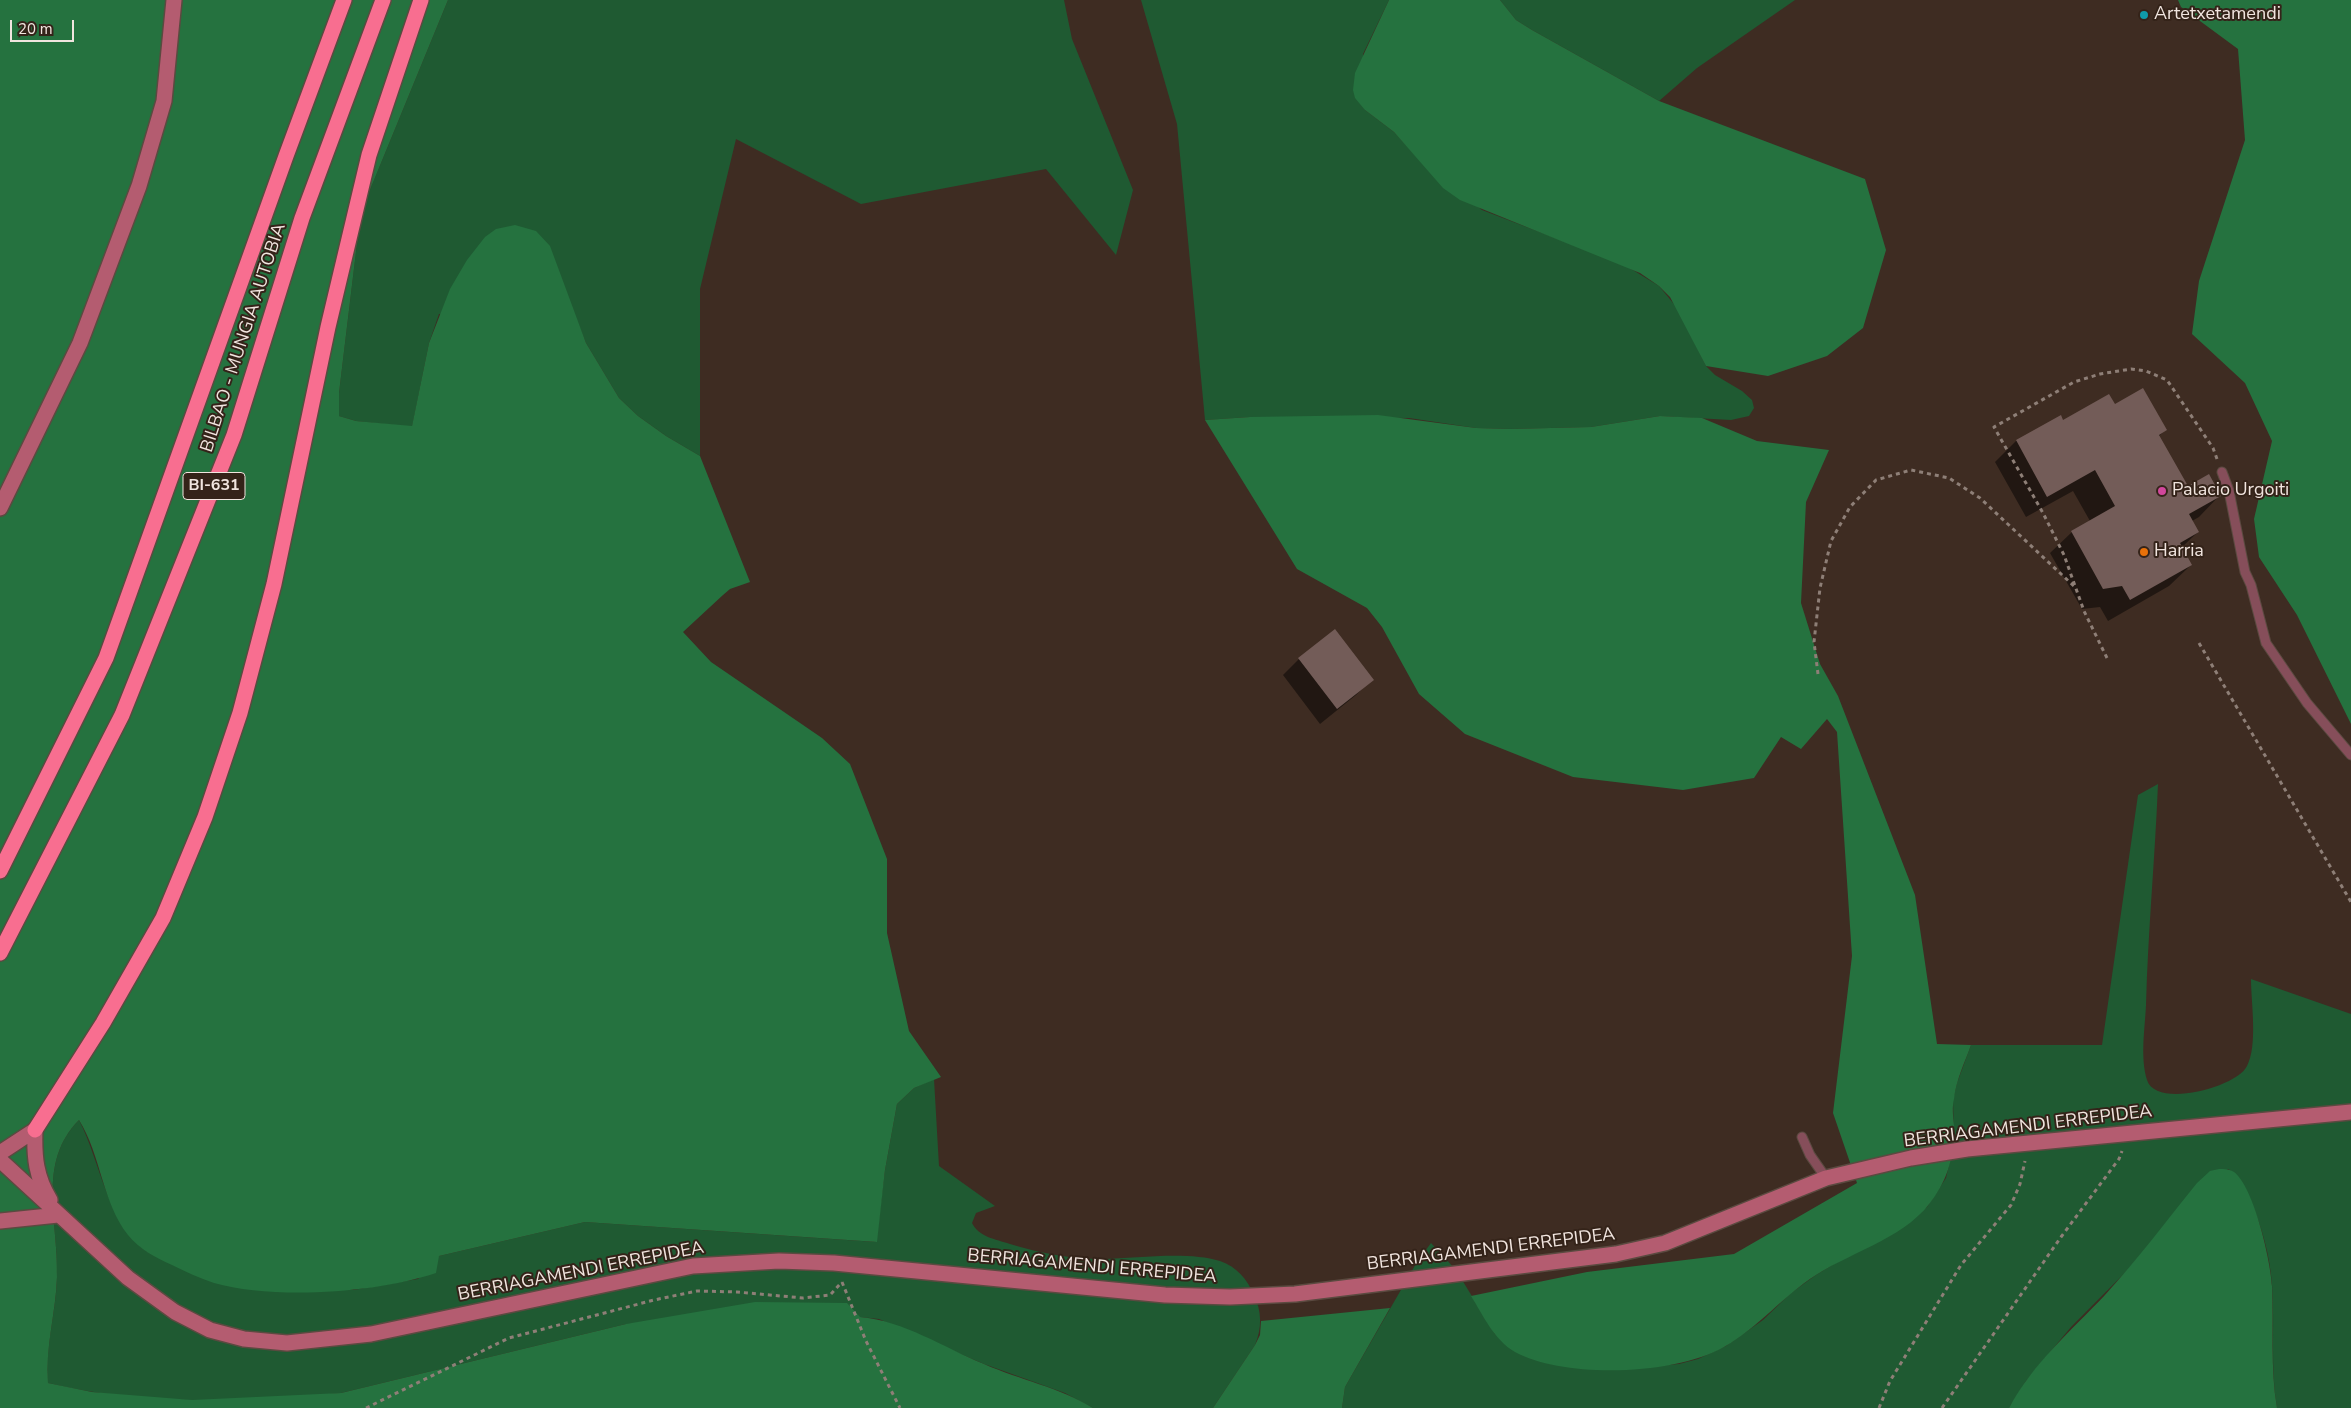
<!DOCTYPE html>
<html>
<head>
<meta charset="utf-8">
<style>
  body { margin:0 }
  #map { position:relative; width:2351px; height:1408px; overflow:hidden; background:#3e2c22; font-family:"Nunito Sans",sans-serif }
  canvas { display:block }
  .scale { position:absolute; left:10px; top:20px; width:64px; height:22px; box-sizing:border-box; border:2px solid #f1e5df; border-top:0; padding-left:6px; font-size:15px; line-height:18px; white-space:nowrap; color:#f1e5df; -webkit-text-stroke:4px #342319; paint-order:stroke }
</style>
</head>
<body>
<div id="map">
<canvas width="2351" height="1408"></canvas>
<div class="scale">20 m</div>
</div>
<script>
const ctx = document.querySelector('canvas').getContext('2d');
ctx.lineJoin = 'round';
function fill(path, color) {
  ctx.fillStyle = color;
  ctx.fill(path, 'evenodd');
}
function stroke(path, color, width, dash) {
  ctx.strokeStyle = color;
  ctx.lineWidth = width;
  ctx.lineCap = dash ? 'butt' : 'round';
  ctx.setLineDash(dash || []);
  ctx.stroke(path);
}
function drawText(font, color, halo, rows, align = 'center') {
  ctx.font = font + ' "Nunito Sans",sans-serif';
  ctx.lineWidth = 4;
  ctx.setLineDash([]);
  ctx.textBaseline = 'middle';
  ctx.strokeStyle = halo;
  ctx.fillStyle = color;
  for (const [text, x, y, turn = 0] of rows) {
    ctx.save();
    ctx.translate(x, y);
    ctx.rotate((+turn || 0) * Math.PI / 180);
    ctx.textAlign = isNaN(turn) ? turn : align;
    if (halo) ctx.strokeText(text, 0, 0);
    ctx.fillText(text, 0, 0);
    ctx.restore();
  }
}
fill(new Path2D(`
  M448,0H1064L1072,39L1133,190L1116,255L1046,169L861,204L736,139L700,289V456L666,436L638,416L619,398L586,343L573,311L439,314L429,343L412,427L356,421L339,416V393L359,227L365,202Z
  M1141,0H1389L1363,54L1365,110L1394,132L1415,155L1482,210L1623,264L1659,286L1678,309L1706,366L1715,375L1742,391L1752,400L1754,408L1749,416L1731,420L1660,416L1591,427L1510,429L1476,428L1409,418L1250,417L1205,420L1177,124Z
  M1500,0H1795L1697,68L1659,101L1532,30L1516,20Z
  M2158,784C2155,858 2148,931 2146,1005C2145,1028 2140,1057 2147,1080C2156,1109 2237,1087 2247,1066C2258,1045 2251,1003 2251,979L2351,1014V1408H2277C2270,1367 2275,1326 2272,1285C2270,1256 2262,1226 2250,1200C2244,1188 2240,1176 2228,1169L2071,1327L2026,1381L2009,1408H1342L1345,1387L1417,1262L1431,1243L1456,1270L1495,1334L1565,1366L1624,1369L1679,1364L1698,1359L1726,1346L1763,1320L1791,1293L1816,1275L1927,1207L1946,1178L1954,1143L1953,1100L1957,1083L1971,1045H2102L2138,795Z
  M934,1079L939,1166L995,1206L976,1213L972,1223C979,1237 995,1239 1010,1244C1040,1253 1071,1259 1103,1259C1137,1258 1189,1251 1220,1261C1237,1267 1247,1279 1254,1295C1262,1312 1262,1328 1255,1345L1213,1408H1093L1065,1393L984,1364L879,1319L860,1317L626,1324L341,1393C244,1402 143,1406 48,1383C45,1347 56,1313 57,1277C59,1223 36,1163 79,1120C102,1165 106,1222 149,1253L353,1290L418,1279L439,1256L585,1222L876,1242L885,1170L897,1104L914,1088Z`), '#1f5a32');
fill(new Path2D(`
  M0,0H448L365,202L359,227L339,393V416L356,421L412,426L429,343L450,289L467,260L485,237L496,229L515,225L536,231L550,246L586,343L619,398L638,416L666,436L700,456L750,582L730,589L723,595L683,632L711,662L822,738L850,764L887,859V933L909,1031L941,1077L914,1088L897,1104L885,1170L877,1242L585,1222L439,1256L436,1273C377,1293 274,1300 214,1283C199,1278 186,1272 172,1265C156,1258 139,1249 128,1235C102,1202 101,1155 79,1120C36,1163 59,1223 57,1277C56,1312 45,1347 48,1383L92,1392L192,1400L341,1393L626,1324L755,1302L847,1303L860,1317C905,1321 942,1347 984,1364C1020,1380 1059,1387 1093,1408H0Z
  M1389,0H1500L1516,20L1532,30L1659,101L1865,179L1886,250L1863,328L1827,356L1768,376L1706,366L1670,297L1659,286L1640,273L1460,200L1443,188L1394,132L1365,110L1355,98L1353,90L1355,73Z
  M2178,0H2351V724L2297,615L2259,557L2254,519L2272,441L2245,383L2192,334L2199,281L2245,140L2238,49L2181,7Z
  M1378,415L1476,428L1510,429L1591,427L1660,416L1702,418L1757,441L1829,450L1806,502L1801,603L1820,664L1838,696L1915,895L1937,1044L1971,1045C1965,1062 1956,1080 1954,1099C1952,1107 1953,1116 1954,1125C1954,1152 1950,1174 1935,1196C1909,1237 1855,1250 1816,1275C1783,1296 1759,1327 1724,1347C1676,1375 1564,1379 1515,1352C1494,1340 1483,1315 1471,1296L1587,1272L1734,1254L1857,1183L1833,1113L1852,956L1837,732L1827,719L1801,749L1781,737L1754,778L1683,790L1573,777L1465,734L1419,694L1382,627L1367,608L1297,569L1205,420L1250,417Z
  M2219,1169C2225,1169 2229,1169 2234,1172C2254,1187 2271,1262 2272,1286C2274,1327 2270,1367 2277,1408H2009C2033,1363 2071,1331 2105,1295C2138,1259 2167,1220 2197,1183L2210,1171Z
  M1390,1308L1345,1387L1342,1408H1213L1255,1345L1260,1335L1261,1321Z`), '#25723f');
fill(new Path2D(`
  M2114,405L2165,430L2158,437L2187,488L2220,495L2199,517L2192,521L2198,532L2181,548L2191,565L2169,586L2108,621L2100,607L2082,609L2050,553L2072,532L2090,521L2073,491L2026,517L1995,462L2016,441L2063,422Z
  M1335,631L1372,679L1356,695L1320,724L1283,675L1299,659Z`), '#0007');
fill(new Path2D(`
  M2143,388L2167,430L2159,435L2188,486L2209,474L2221,496L2189,514L2199,532L2180,543L2192,565L2130,600L2122,586L2103,589L2071,531L2115,506L2095,470L2047,497L2016,440L2061,415L2063,420L2109,394L2115,404Z
  M1335,629L1374,680L1337,709L1298,658Z`), '#735c58');
const lane = new Path2D(`
  M2222,472L2229,491L2245,572L2251,585L2266,643L2307,703L2351,755
  M1802,1137L1810,1155L1826,1178`);
const secondary = new Path2D(`
  M0,508L80,343L139,186L164,101L174,0
  M35,1130C34,1157 36,1177 50,1200
  M0,1153L35,1130
  M0,1160L128,1278L175,1312L210,1330L244,1339L287,1343L371,1334L693,1266L779,1261L834,1263L1165,1295L1230,1297L1295,1294L1616,1254L1665,1243L1826,1178L1911,1158L1967,1149L2351,1112
  M0,1221L58,1215`);
const highway = new Path2D(`
  M0,871L106,658L286,156L344,0
  M0,953L122,715L234,435L302,218L383,0
  M35,1130L103,1023L163,918L205,817L240,713L274,584L328,327L369,155L421,0`);
stroke(lane, '#5b4a40', 11);
stroke(secondary, '#5b4a40', 18);
stroke(highway, '#5b4a40', 18);
stroke(new Path2D(`
  M2199,643L2351,902
  M2107,658L2084,611L2064,555L2043,513L1994,427L2074,382L2100,374L2131,369L2146,371L2167,380L2213,448L2217,459
  M1818,674L1814,642L1820,588L1831,541L1850,507L1876,480L1911,470L1949,478L1980,498L2076,588
  M842,1282L866,1341L900,1408
  M366,1408L509,1338L654,1300L697,1291L737,1292L803,1298L830,1295L842,1282
  M1879,1408L1890,1381L1961,1265L2011,1205L2020,1184L2025,1161
  M1942,1408L2061,1237L2119,1159L2122,1151`), '#8e7f77', 3, [4, 4]);
stroke(lane, '#864e5a', 9);
stroke(secondary, '#b45c70', 15);
stroke(highway, '#f86e90', 15);
for (const [x, y, r, color] of [
  [2144,15,5,"#0f9aa8"],
  [2162,491,5,"#d1479c"],
  [2144,552,5,"#e8710a"]
]) {
  const dot = new Path2D();
  dot.arc(x, y, r, 0, 2 * Math.PI);
  ctx.fillStyle = color;
  ctx.fill(dot);
  stroke(dot, '#342319', 2);
}
for (const [x, y, w] of [
  [214,486,62]
]) {
  const box = new Path2D();
  box.roundRect(x - w / 2, y - 13.5, w, 27, 4);
  ctx.fillStyle = '#342319';
  ctx.fill(box);
  stroke(box, '#f1e5df', 1);
}
drawText('bold 16px', '#f1e5df', null, [
  ["BI-631",214,486]
]);
drawText('18px', '#f1e5df', '#342319', [
  ["Artetxetamendi",2154,15],
  ["Palacio Urgoiti",2172,491],
  ["Harria",2154,552]
], 'left');
drawText('18px', '#f1e5df', '#342319', [
  ["BILBAO - MUNGIA AUTOBIA",244,338,-72],
  ["BERRIAGAMENDI ERREPIDEA",2028,1127,-7],
  ["BERRIAGAMENDI ERREPIDEA",1491,1250,-7],
  ["BERRIAGAMENDI ERREPIDEA",1092,1267,5],
  ["BERRIAGAMENDI ERREPIDEA",581,1272,-11]
]);
</script>
</body>
</html>
